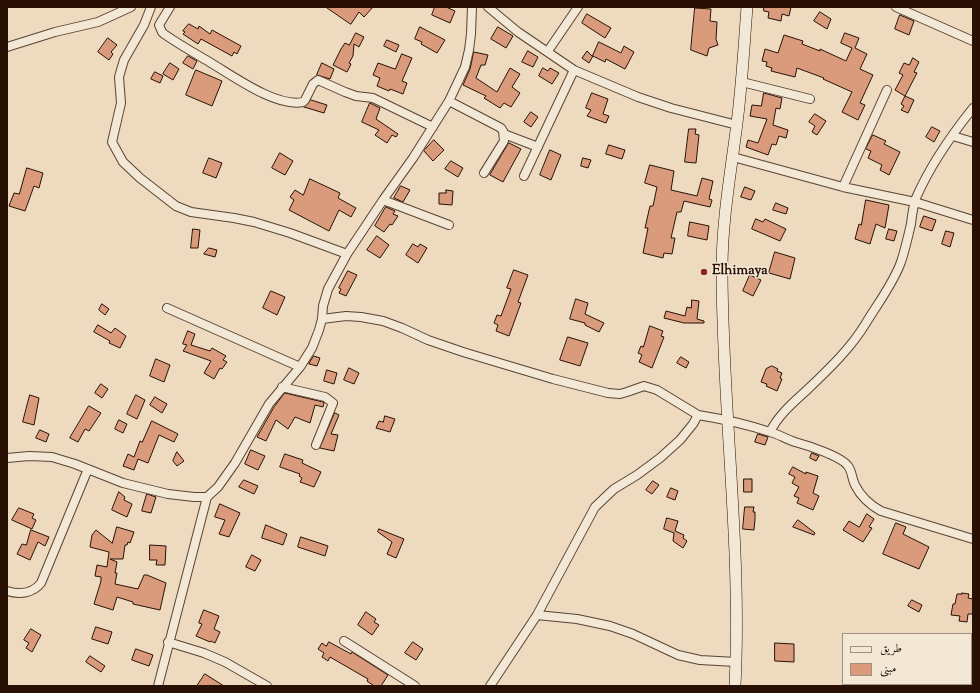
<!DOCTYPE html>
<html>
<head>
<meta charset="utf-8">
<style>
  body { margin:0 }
  #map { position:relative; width:980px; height:693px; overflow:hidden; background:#eddabf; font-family:"Sorts Mill Goudy",Amiri,serif }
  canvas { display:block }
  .frame { position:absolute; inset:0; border:8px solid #281104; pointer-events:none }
  .legend { position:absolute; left:842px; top:633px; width:130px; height:52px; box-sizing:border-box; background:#f3e7d5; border:1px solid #a29181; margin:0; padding:5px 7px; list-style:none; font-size:12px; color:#281104 }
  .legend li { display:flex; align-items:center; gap:8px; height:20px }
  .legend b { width:20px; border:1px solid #a29181 }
</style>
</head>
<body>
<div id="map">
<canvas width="980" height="693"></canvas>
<div class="frame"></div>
<ul class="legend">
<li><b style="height:5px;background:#f3e7d5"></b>طريق</li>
<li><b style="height:11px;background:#da9b7c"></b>مبنى</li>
</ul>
</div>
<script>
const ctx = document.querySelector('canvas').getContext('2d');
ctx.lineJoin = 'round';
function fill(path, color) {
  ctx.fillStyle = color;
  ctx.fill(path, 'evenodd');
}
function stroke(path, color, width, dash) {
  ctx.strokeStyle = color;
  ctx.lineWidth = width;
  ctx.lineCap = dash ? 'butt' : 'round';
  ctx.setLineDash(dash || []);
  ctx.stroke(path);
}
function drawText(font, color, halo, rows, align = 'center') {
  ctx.font = font + ' "Sorts Mill Goudy",serif';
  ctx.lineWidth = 3;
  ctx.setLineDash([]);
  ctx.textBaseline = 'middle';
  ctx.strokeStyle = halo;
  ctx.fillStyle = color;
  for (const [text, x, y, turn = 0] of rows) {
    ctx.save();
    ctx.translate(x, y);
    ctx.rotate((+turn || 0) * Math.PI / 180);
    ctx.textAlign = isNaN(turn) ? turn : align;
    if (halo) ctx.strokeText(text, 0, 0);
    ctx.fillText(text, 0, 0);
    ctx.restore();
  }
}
const building = new Path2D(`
  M326,7H373L364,17L359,12L351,24Z
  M435,7H446L455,11L450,23L432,15Z
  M764,7H791L789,16L782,14L781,21L768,18L769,12L764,11Z
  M695,8L711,9L710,21L717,22L716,39L718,45L709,48L707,56L691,50Z
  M820,12L831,19L827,29L814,21Z
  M587,14L611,28L605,38L582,23Z
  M900,15L914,21L909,35L895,29Z
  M189,24L198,29L199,26L210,34L212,30L241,46L237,54L234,52L232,56L201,39L198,44L183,34L185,32L183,31Z
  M420,27L445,40L437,53L421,44L422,42L415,39Z
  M498,27L513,36L506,48L491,39Z
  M356,33L364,37L359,47L354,44L353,56L349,63L351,64L347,72L333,65L341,49L345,43L349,45Z
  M845,33L859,38L855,48L867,54L860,69L873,75L860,103L865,105L858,120L842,112L852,92L823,79L824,78L797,68L795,77L771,71L772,68L766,66L767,62L762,61L765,49L778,53L784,35L803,41L802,44L820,51V49L846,61L852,48L841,43Z
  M108,38L117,45L111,52L113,54L109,60L98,52Z
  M387,40L399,45L396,52L384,46Z
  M599,42L621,53L624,46L634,52L625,69L606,59L605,62L593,56L589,63L582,58L587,51L592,56Z
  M528,51L538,57L533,67L522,62Z
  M474,52L488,55L485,65H481L476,78L497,92L510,68L520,74L512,87L520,93L511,107L504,103L500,108L484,98L486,96L463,85L470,69Z
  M402,54L412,58L402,81L407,83L403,94L390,89L389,91L377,86L380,78L373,75L378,63L395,69Z
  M188,56L197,61L193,69L183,63Z
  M913,58L919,62L914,72L917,73L905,96L914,100L908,113L901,110L904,106L901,104L905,96L895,90L903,75L899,73L904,63L909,65Z
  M170,63L179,69L173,80L163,74Z
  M322,63L334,69L330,79L317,75Z
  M543,68L548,71L550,68L559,73L552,84L539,76Z
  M196,70L222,81L212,106L186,95Z
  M155,72L163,76L160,83L151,79Z
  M592,93L608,99L603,114L609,116L606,123L587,116L591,110L586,108Z
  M764,93L782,98L780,109L776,108L773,125L788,130L786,138L779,136L776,145L772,144L768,155L746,147L748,140L758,143L767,119L750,116L752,105L761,106Z
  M311,100L327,105L324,113L304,107Z
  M370,103L380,108L376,119L398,134L396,137L392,135L387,143L375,135L379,130L362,122Z
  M531,112L538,117L531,127L524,122Z
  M815,114L826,121L817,135L812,132L815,126L809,122Z
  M932,127L940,131L934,142L926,137Z
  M689,129H696L695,134L699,135L696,163L685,162Z
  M873,135L886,141L884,144L900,152L889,175L880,170L882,165L868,158L871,151L866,149Z
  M434,140L444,150L433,161L424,151Z
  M509,143L521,149L503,182L490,175Z
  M609,145L625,150L622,159L606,154Z
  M550,150L561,155L551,180L540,175Z
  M280,153L293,161L285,175L272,168Z
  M209,158L222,163L216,178L203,173Z
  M583,158L591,160L588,168L581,166Z
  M451,161L463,168L458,177L445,169Z
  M650,165L674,171L671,190L697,196L702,178L713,181L709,199L712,200L710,207L684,201L681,212H677L671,238H675L672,254L664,253L663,258L643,253L648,228H645L650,206H653L657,187L645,183Z
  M27,168L43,173L39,188L34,186L25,211L9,206L14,193L19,194Z
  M310,179L340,193L338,198L356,208L351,217L339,210L329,231L289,210L294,200L290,197L295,190L303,195Z
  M401,186L410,190L403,202L394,198Z
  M745,187L755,191L751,200L741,197Z
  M446,190L453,191L452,205L439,204V193H446Z
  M866,200L889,205L885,228L876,224L870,244L855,239L859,224L861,225Z
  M776,203L788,208L786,214L773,210Z
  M386,207L395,211L393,214L398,216L392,225L390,224L384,232L375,226Z
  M924,216L936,220L932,231L920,227Z
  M756,219L763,222L765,219L786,229L780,241L752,229Z
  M690,222L709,226L707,240L688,236Z
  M193,229L200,230L198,248H191Z
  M889,229L897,231L894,241L886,239Z
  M946,231L954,233L950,247L942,244Z
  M377,236L389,245L380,258L367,250Z
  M413,244L418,247L420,244L427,248L418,263L406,255Z
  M209,248L217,250L215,257L204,254Z
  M775,252L795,258L790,279L769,273Z
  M514,270L528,275L518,302L521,303L509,336L496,331L498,325L494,323L497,315L501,316L511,289L507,288Z
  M348,271L357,275L346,296L339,293L341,289L339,288Z
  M750,275L761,280L753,296L743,291Z
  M271,291L285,297L277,315L263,308Z
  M576,299L588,303L585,314L604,323L599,332L585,325V323L570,319Z
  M692,300L699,301L697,319L704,321V323H684L664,318L666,311L685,316L687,307L691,308Z
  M102,304L109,309L105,315L99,310Z
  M98,325L111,333L115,328L126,336L120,348L109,343L110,341L94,332Z
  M650,326L663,331L661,336L664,337L652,368L639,362L642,355L638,353L641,346L643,347Z
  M188,331L195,334L191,345L210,351L212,348L226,356L223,360L227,362L222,369L220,368L214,379L204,373L211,361L183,351L187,345L183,344Z
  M568,337L588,343L580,366L560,360Z
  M314,356L320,358L317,366L309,364Z
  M681,357L689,362L686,368L677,363Z
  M156,359L170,365L164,382L150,376Z
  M772,366L778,369L777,371L782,373L780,378L782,379L777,391L766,386L767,384L761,382L766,369Z
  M349,368L359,373L354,384L344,380Z
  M327,370L337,373L334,384L324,381Z
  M101,384L108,389L102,398L95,393Z
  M285,393L323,402L324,403L323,407L315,405L310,423L295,417L288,429L276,420L266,441L257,437L274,407Z
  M30,395L39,398L34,425L23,422Z
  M136,395L145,400L137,419L127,414Z
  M155,397L167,404L162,413L150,405Z
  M89,406L101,413L89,431L85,429L78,442L70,438Z
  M335,413L339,415L331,434L338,435L334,451L320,448Z
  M385,416L395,419L390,432L376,428L379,421L383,422Z
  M119,420L127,424L123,433L115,429Z
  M152,421L178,434L174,442L159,435L148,463L138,459L134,470L123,466L128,454L134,457L140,441L142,442Z
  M40,430L49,434L46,442L36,438Z
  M758,434L768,437L765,445L755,442Z
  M251,450L265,456L258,470L245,464Z
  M177,452L184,461L177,466L173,461Z
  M812,453L819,456L816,461L810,458Z
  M285,454L303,460L302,463L321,472L314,487L300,482L302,478L299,476L300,474L280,467Z
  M793,467L806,474V472L818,476L813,493L819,496L813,510L797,503L799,498L794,496L799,487L792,483L795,477L789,474Z
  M744,479H752V492H744Z
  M244,480L258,486L254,494L239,487Z
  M653,481L659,485L652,494L646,490Z
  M671,488L678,491L675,500L667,497Z
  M119,492L125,497L124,500L132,504L127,517L112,510Z
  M147,494L156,497L151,513L142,511Z
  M220,504L240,513L229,537L219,534L225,520L215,517Z
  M745,507H754L753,512H755V519L754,530L743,529Z
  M19,508L34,514L32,518L36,520L32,529L12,520Z
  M867,514L874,519L869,527L872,528L863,542L843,530L849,521L859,527Z
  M667,518L678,521L675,531L684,535L683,538L687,541L683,548L673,541L674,533L664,529Z
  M798,520L815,533L814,535L793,527Z
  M896,523L906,527L903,534L929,547L919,569L883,554Z
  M266,525L287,534L283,545L262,538Z
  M117,527L134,532L130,543L128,542L127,545H125L123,559H110L117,562L115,573H117L115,584L138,589L144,575H147L166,583L160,610L133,604V602L117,597L113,610L94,604L101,581V577L95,576L97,565L107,567L109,552L90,547L92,535L96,530L112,543Z
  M379,529L404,539L396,558L387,554L392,542L378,532Z
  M31,530L49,537L45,546L38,542L30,560L17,554L22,544L26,545Z
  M301,537L328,546L325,556L298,547Z
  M150,545L166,546L165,565H156L157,560H150Z
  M252,555L261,560L255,571L246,567Z
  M962,593L969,594L968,598L973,599V614H968L967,622L959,621L960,616L951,615L953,604H955L957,594H962Z
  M912,600L922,605L919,612L908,606Z
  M204,610L219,616L214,629L220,632L215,643L211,641L210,642L196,636L202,624L199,623Z
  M366,612L376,619L374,622L379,625L372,635L358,625Z
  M96,627L112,632L108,644L92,639Z
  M31,629L41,635L32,652L26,648L29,643L24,640Z
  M329,642L351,654L352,652L388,675L381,686H374L367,681L368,679L330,657L328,661L322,657L324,653L318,649L322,643L326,646Z
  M413,642L423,649L416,660L405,653Z
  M775,643L794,644V662L775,661Z
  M136,649L153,655L149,666L132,660Z
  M90,656L105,666L101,672L86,662Z
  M205,674L224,686H197Z`);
fill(building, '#da9b7c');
stroke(building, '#281104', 1);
const minor = new Path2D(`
  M151,7L144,25L124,60L121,70L119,77L121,103L112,142L123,162L140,178L176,206L191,212L234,218L254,222L290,233L347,254
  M170,7L159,25L162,32L164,34C180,45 196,54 211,63C233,76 277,108 303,102L305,100L313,84L318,80L345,92L356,96L373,98L433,127
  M488,7L518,32L574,70L638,97L671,108L737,125
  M896,7L973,41
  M7,47L55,32L98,22L131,7
  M548,51L578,7
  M742,82L810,99
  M449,101L501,128L503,131L504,141L484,173
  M504,134L538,147
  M953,136L973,142
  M733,157L843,187L915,202L973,220
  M524,176L574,70
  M843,187L887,90
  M383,200L449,225
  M167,308L300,367
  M322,319L346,316L361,317L383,321L402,328L428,340L463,352L553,379L608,393L620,394L627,392L644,386L657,390L698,415
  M282,387L325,397L333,403L316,445
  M770,432C779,414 794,402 808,389C829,369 851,348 866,323C878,303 893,284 901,262C905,250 908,237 911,224C912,215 913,206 916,198C929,168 953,133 973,108
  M7,458L29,456L52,457L75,464L123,483L168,494L194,497H207
  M7,591C20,595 33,593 41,583L88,469
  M537,615L577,619L610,626L633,634L678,655L700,660L736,662
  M344,641L415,686
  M168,642L204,653L225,662L267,686
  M158,686L207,497L218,487L235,463L269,404L300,367L312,348L319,330L322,319L323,306L328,289L347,254L383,200L413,158L449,101L465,67L469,50L471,34L472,7
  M490,686L537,615L595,507L614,489L637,475L660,458L680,440L693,424L698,415C723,419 746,424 770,432C778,434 786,439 795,442C806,445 841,456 848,466C852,471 852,479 855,485C861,497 870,505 881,511L973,539`);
const secondary = new Path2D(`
  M735,686C742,547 722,408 722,269C722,220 731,171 737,123C742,84 744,46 747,7`);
stroke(minor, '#594333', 10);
stroke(secondary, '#281104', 12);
stroke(minor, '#f3e7d5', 8);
stroke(secondary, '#f3e7d5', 11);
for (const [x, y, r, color] of [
  [704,272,4,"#8f2418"]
]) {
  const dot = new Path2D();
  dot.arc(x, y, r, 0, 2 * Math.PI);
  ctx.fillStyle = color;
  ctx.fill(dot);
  stroke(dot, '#f3e7d5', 1.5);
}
drawText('bold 14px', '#281104', '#f3e7d5', [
  ["Elhimaya",712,272]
], 'left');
</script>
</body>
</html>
